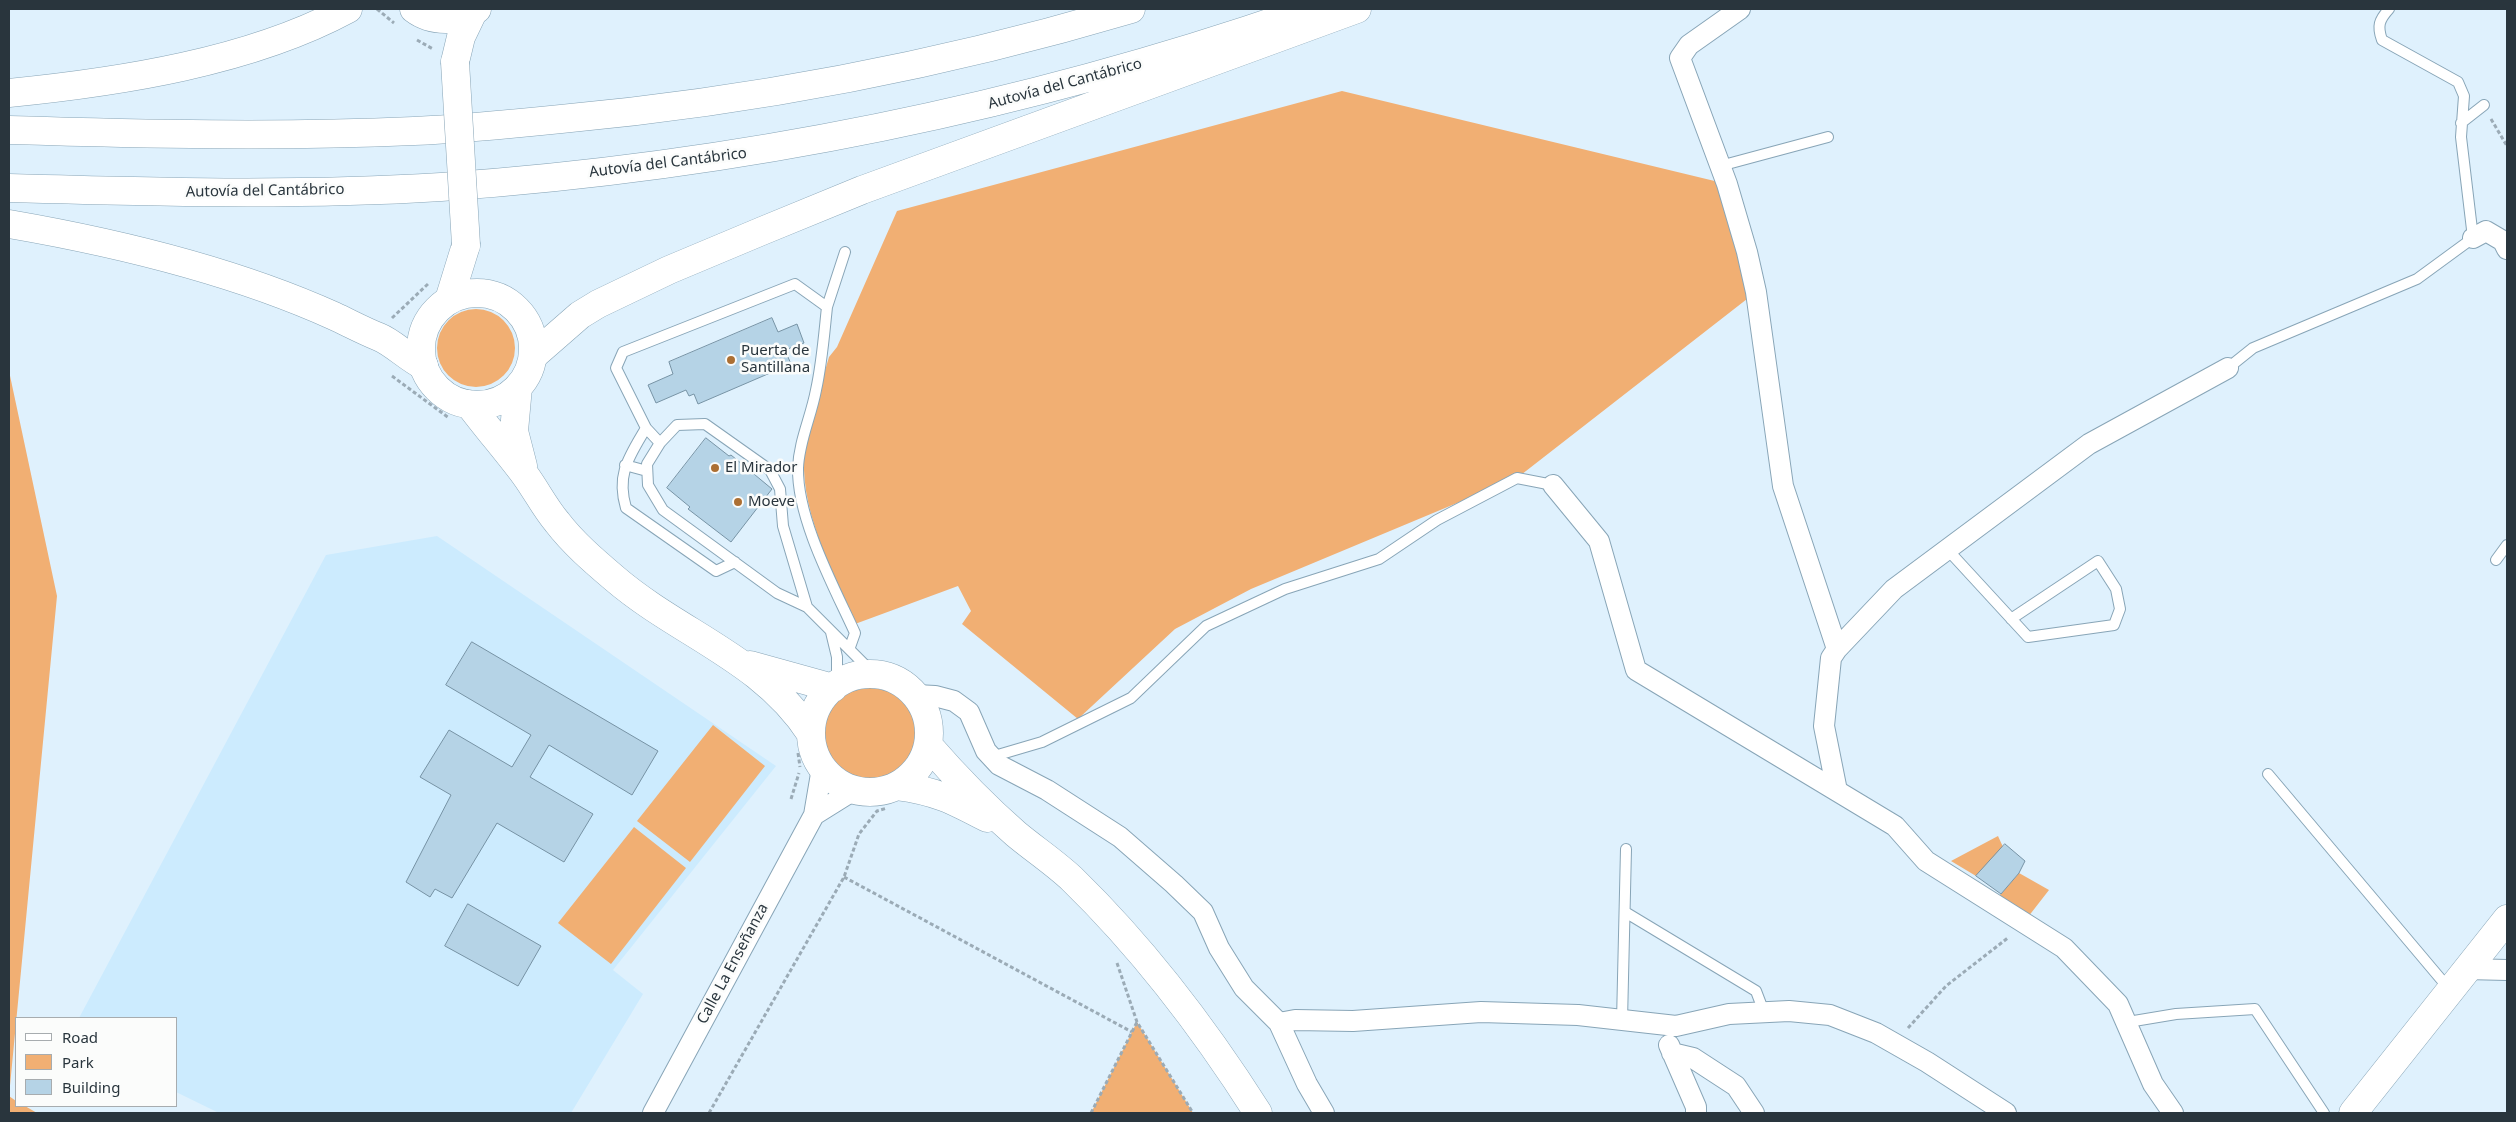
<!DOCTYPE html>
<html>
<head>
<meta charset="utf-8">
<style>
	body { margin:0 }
	#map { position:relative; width:2516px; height:1122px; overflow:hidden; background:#dff1fd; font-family:"Noto Sans",sans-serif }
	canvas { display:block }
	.frame { position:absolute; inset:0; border:10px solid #29353d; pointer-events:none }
	.legend { position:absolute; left:15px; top:1017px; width:162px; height:90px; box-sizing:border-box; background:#fbfcfb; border:1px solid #a7acaf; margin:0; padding:6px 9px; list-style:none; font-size:15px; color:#29353d }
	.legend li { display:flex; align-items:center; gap:10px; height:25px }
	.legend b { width:25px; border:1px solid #a7acaf }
</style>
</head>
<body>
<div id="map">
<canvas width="2516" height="1122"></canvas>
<div class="frame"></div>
<ul class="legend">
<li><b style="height:6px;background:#fff"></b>Road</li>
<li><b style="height:14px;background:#f1af73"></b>Park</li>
<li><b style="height:14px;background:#b5d3e6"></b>Building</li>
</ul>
</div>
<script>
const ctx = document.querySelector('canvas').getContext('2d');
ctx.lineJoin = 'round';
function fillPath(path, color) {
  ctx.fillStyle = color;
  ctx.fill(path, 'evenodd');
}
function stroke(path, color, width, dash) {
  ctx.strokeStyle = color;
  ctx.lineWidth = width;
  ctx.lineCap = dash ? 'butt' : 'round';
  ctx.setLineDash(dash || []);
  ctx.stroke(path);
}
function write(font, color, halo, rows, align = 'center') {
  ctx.font = font + ' "Noto Sans",sans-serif';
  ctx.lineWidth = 5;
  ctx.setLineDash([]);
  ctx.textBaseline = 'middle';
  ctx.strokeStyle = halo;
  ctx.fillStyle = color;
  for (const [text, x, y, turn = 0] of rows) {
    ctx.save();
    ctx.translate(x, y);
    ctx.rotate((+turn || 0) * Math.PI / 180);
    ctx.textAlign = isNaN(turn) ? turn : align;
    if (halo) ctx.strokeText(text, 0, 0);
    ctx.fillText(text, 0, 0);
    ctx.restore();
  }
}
const built = new Path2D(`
	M437,536l339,230 -163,204 30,24 -72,119h-352l-43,-21v-74h-97l247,-463z`);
const green = new Path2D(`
	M1342,91l385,93 29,108 -239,186 -266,111 -76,40 -97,90 -116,-95 9,-13 -13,-25 -103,38c-23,-55 -58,-117 -50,-179 4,-29 16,-60 24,-88l8,-10 60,-136z
	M437 348a39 39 0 1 1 78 0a39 39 0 1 1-78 0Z
	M9,371l48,225 -48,500z
	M824 734a46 46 0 1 1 92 0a46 46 0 1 1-92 0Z
	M713,725l52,41 -75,96 -53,-41z
	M634,827l52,41 -75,96 -53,-41z
	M1998,836l5,11 -27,29 -25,-15z
	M2019,873l30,17 -21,27 -29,-21z
	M1137,1022l56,91h-102z
	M9,1096l7,5v5h9l12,7h-28z`);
const building = new Path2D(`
	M772,318l6,14 19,-8 7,19 -19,7 6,14 -93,40 -4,-10 -5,2 -3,-6 -30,13 -8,-18 25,-11 -4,-12z
	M706,438l23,18 2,-1 41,34 -41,53 -43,-33 2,-2 -23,-19z
	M472,642l186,109 -26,44 -83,-50 -19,32 63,37 -29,48 -67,-39 -45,75 -17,-9 -5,8 -24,-15 45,-87 -31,-18 29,-47 63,37 19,-32 -85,-50z
	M2005,844l20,17 -6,12 -18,21 -25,-18z
	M468,904l73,42 -23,40 -73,-40z`);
const path = new Path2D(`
	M377,9l17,14
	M417,40l16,9
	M2491,119l16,27
	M392,318l37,-35
	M392,376l57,42
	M798,753l2,14
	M791,799l8,-26
	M844,877l288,155
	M1117,963l20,59 56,91
	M1908,1028l38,-42 63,-49
	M709,1113l135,-236 15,-43 18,-23 10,-3
	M1091,1113l46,-91`);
const service = new Path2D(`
	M2461,123l23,-18
	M1720,166l108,-29
	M827,307l18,-55
	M2228,368l25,-20 164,-69 56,-41 -12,-101 3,-41 -6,-14 -76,-42c-5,-14 -3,-20 7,-31
	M646,428c-17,29 -30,46 -20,80l90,63 19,-9
	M660,443l-14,-15 -30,-60 7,-16 172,-68 32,23c-3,28 -5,56 -11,83 -5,27 -17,51 -18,78 -1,51 36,119 57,165l-5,14
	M625,465l22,6
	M1947,549l81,88 86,-12 6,-16 -4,-20 -18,-28 -87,58
	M2496,560l11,-15
	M807,607l-24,-81 -3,-37 -10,-19 -65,-46 -28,1 -17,18 -13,21 1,21 15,25 114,83 30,14 67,67
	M831,632l6,25v27
	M991,757l51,-15 89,-44 75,-72 79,-37 94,-30 58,-39 80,-42 36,7
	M2268,774l182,216
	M1625,912l131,79 8,21
	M1622,1021l4,-172
	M2128,1022l48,-8 79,-5 69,104`);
const minor = new Path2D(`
	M1740,9l-51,36 -9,13 47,126 20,68 9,40 27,194 54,163
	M2473,238l13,-7 17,10 4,8
	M1553,485l46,56 37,129 259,156 31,35 138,87 54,56 35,80 20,29
	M916,695l19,1 19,5 15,11 17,39 13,14 48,25 73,47 54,47 29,28 16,36 25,40 35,35 16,-3 58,1 128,-9 97,3 98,11 53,-12 60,-3 41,4 46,18 51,29 79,51
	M1837,791l-13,-65 7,-68 6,-9 57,-60 195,-145 139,-76
	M814,815l40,-25
	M2466,969l41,1
	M1279,1023l28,61 17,29
	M1669,1045l27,62v6
	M1672,1053l21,5 43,28 18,27
	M653,1113l161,-298 8,-47`);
const primary = new Path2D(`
	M414,9c17,13 46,14 63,0
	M455,62l6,-25 12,-25
	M421 349a56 56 0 1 1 112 0a56 56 0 1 1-112 0Z
	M449,300l17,-55
	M518,387l-4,44 9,35
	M469,404c18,24 38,47 56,71 11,15 20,33 32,47 16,21 37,39 57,56 65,56 149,81 197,156
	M750,665l83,23
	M811 733a59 59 0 1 1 118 0a59 59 0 1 1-118 0Z
	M928,745c27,31 57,62 88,89 18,15 39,29 56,45 72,70 132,149 186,234
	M897,786c39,5 56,14 90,32`);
const trunk = new Path2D(`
	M2353,1113l154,-194`);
const motorway = new Path2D(`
	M9,93c110,-11 241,-31 339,-84
	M9,130c135,4 270,7 405,1 49,-2 98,-7 147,-12 193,-18 385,-55 570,-110
	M9,188c143,4 288,8 432,-1 300,-21 585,-79 869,-178
	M9,224c110,19 223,46 325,92 15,7 30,15 45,21 13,5 29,21 45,29
	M533,356l47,-41 18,-11 71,-34 93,-39 100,-41 495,-181`);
const primaryBridge = new Path2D(`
	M455,62l11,183`);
const markers = [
	[731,360,5,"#ac6f33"],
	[715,468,5,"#ac6f33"],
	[738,502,5,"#ac6f33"]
];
const streetNames = [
	["Autovía del Cantábrico",1065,84,-15],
	["Autovía del Cantábrico",668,163,-7],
	["Autovía del Cantábrico",265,191,-1],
	["Calle La Enseñanza",733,964,-62]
];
const poiNames = [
	["Puerta de",741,351],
	["Santillana",741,368],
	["El Mirador",725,468],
	["Moeve",748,502]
];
fillPath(built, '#ccebfe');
fillPath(green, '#f1af73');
fillPath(building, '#b5d3e6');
stroke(building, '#7793a5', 1);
stroke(service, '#88a5b7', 12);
stroke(minor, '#88a5b7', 22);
stroke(primary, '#88a5b7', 29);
stroke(trunk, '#88a5b7', 29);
stroke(motorway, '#88a5b7', 29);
stroke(path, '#9babb6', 3, [4, 2.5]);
stroke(service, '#fff', 10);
stroke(minor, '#fff', 20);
stroke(primary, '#fff', 28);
stroke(trunk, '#fff', 28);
stroke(motorway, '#fff', 28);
stroke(primaryBridge, '#88a5b7', 29, []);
stroke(primaryBridge, '#fff', 28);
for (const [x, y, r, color] of markers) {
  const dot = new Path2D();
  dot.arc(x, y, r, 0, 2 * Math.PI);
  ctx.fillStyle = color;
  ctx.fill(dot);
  stroke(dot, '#fbfcfb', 2);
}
write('15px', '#29353d', '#fbfcfb', streetNames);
write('15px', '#29353d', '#fbfcfb', poiNames, 'left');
</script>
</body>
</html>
